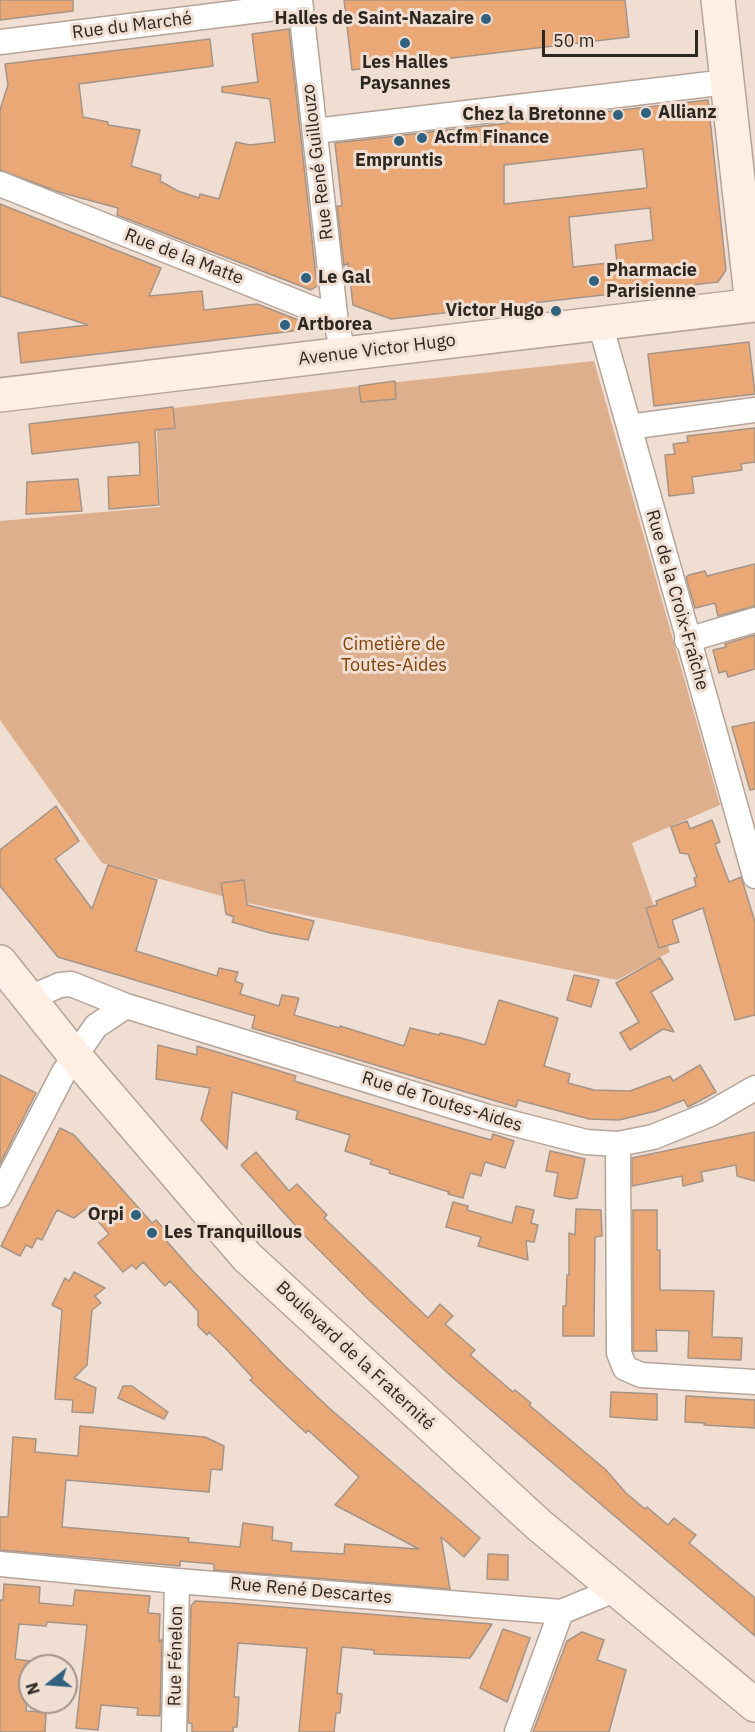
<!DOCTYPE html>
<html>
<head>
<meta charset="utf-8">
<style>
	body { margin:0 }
	#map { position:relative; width:755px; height:1732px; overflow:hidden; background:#efded1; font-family:"IBM Plex Sans",sans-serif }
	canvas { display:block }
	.north { position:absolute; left:18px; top:1654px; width:60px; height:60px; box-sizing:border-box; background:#efded1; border:2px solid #a1958b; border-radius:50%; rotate:253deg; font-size:16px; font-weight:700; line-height:24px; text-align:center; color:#2d2722 }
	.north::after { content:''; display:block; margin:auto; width:21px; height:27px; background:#30627f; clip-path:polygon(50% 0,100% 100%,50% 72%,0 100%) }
	.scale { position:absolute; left:542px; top:30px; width:156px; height:27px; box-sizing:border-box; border:3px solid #2d2722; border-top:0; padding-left:8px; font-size:18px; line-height:21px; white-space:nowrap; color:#2d2722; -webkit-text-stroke:4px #efded1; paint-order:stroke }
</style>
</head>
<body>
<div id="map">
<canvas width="755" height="1732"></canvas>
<div class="north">N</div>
<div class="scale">50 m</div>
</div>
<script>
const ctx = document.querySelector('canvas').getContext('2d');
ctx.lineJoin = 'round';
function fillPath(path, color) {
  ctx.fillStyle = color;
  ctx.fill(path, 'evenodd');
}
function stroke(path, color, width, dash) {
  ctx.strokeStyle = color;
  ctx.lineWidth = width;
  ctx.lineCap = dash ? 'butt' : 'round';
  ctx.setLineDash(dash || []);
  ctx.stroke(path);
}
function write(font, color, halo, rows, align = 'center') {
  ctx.font = font + ' "IBM Plex Sans",sans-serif';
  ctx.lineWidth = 6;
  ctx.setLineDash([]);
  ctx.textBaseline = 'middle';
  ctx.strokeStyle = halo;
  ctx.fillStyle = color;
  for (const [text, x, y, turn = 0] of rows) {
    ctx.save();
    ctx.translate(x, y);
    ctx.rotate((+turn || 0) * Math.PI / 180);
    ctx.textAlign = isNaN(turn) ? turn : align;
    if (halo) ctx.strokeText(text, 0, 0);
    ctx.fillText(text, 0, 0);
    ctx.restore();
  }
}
const green = new Path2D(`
	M594,361l126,444 -88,38 38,109 -53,28 -370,-77 -145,-40 -102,-143v-199l160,-14 -4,-97 195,-23z`);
const building = new Path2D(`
	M0,0h73v11l-73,9z
	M344,0h281l4,37 -277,33z
	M289,29l28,257 -6,4 -194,-75 1,-7 -59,-16 -59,-22v-60l8,-25 -3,-21 205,-25 3,27 -134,18 4,33 25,5v3l32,5 -9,36 30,9 -1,6 18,10 21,7 1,-4 19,5 17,-57 14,3 25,-3 -5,-43 -48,-7v-5l36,-5 -6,-48z
	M708,100l18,170 -8,12 -327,37 -38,-14 -5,-42 -4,3 -7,-60h5l-7,-63zM643,149l4,39 -143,16v-39zM650,208l3,32 -38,5 2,17 -44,5 -4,-50z
	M0,204l161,64 -12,28 53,-5 2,19 53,-6 62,24 -298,35 -3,-30 70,-8 -88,-29z
	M749,342l6,52 -101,12 -6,-52z
	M395,381l1,18 -35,3 -2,-16z
	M173,407l2,21 -20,2 4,75 -50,4 -1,-32 32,-2 -1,-33 -107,12 -3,-30z
	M755,428v34l-14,2 1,6 -50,7 2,16 -25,3 -4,-41 10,-1 -2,-10 15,-2 -1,-6z
	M78,479l4,32 -56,3 1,-32z
	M755,564v42l-37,10 -3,-13 -20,5 -9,-31 3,-2 16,-4 2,5z
	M755,635v34l-27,8 -2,-6 -7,2 -6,-23 13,-3 -1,-3z
	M755,722v67l-5,1 -18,-63z
	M56,806l23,35 -24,18 37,50 16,-44 49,15 -21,71 81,25 2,-8 19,4 -3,9 8,3 -3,10 39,12 3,-11 17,3 -5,17 45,13 1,-2 64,20 6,-18 29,7 1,-2 21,5 24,7 14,-45 59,18 -14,48 26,8 -2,9 26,7 36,1 40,-15 3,5 27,-16 16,27 -28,15 -4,-7 -28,11 -37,9 -30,-1 -71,-19 -2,7 -264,-79 3,-12 -197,-59 -58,-71v-36z
	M712,820l8,22 -5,2 14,38 12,-5 14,45v93l-20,5 -32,-112 -31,12 7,22 -20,6 -13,-40 11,-3 -1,-4 40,-15 -2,-8 3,-1 -9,-23 -8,-1 -9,-26 16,-6 3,8z
	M244,880l3,25 67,16 -6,19 -38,-7 -38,-11 2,-5 -8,-3 -5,-31z
	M660,958l13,21 -22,13 23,40 -11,-3 -33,21 -10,-17 19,-11 -23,-39z
	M574,975l25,5 -8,27 -24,-7z
	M158,1045l39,10v-9l99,30 -2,5 162,49 35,10 2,-6 21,7 -9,27 -20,-6 -4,14 -11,-3 -7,25 -15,-4 1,-2 -60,-19 1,-3 -20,-6 2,-4 -27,-9 5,-16 -54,-16 2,-8 -66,-19 -5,57 -26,-29 9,-32 -54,-9z
	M0,1075l36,18 -36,71z
	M60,1128l14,7 78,88 4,-3 12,13 -5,4 30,34 90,93 46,44 151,130 -16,19 -23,-20 9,52 -236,-19v-6l-34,-3v5l-180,-16v-33h8l5,-80 23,2 -1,13 43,4 2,-30 125,11 19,9 -2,24 -11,-1 -2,23 -143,-12 -4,47 127,11 -1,4 52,5 3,-24 30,4 -1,13 20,3 -1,8 53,3 1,-10 74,5 -84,-44 24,-28 -51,-47 -2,3 -56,-53 3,-2 -24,-26 -20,-20 -2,3 -9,-9v-15l-28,-30 -5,5 -22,-24 -7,7 -4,-4 -9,7 -25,-29 11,-9 -22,-26 -13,10 -17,-8 -15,30 -5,-2 -5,10 -6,-3 -6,11 -19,-10z
	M755,1132v49l-18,-5 -1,-11 -35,7 2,9 -20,5 -1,-10 -50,10v-28z
	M550,1151l35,8 -8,39 -7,1 -16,-3 4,-23 -12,-2z
	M256,1152l33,39 8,-7 30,31 -3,3 104,100 12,-14 13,12 -8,8 30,26 -5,5 43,37 2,-2 16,13 -2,2 77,65 20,23 19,16 2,-2 21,18 6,-7 22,17 -7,8 66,55v38l-304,-260 -82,-76 -64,-64 -64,-71z
	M453,1202l15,4 -1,4 45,13 4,-17 18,4 -3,13 7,2 -4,17 -8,-1 2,19 -50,-14 3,-9 -35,-10z
	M576,1209l25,1 1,26 -7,1 -1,99h-31v-30h3l1,-31h2v-42l6,2z
	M633,1210h24v40h3v40l54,1 -2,46 30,1 -1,22 -53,-2 1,-27 -33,-1 1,21h-24z
	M74,1272l31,16 -10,8 6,7 -9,7 -5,55 -13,13 22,10 -3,25 -21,-1 1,-12 -18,-1 7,-89 -10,-5 13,-27 4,3z
	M123,1386h9l36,26 -4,7 -46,-21z
	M611,1392l46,2v26l-47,-3z
	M686,1396l69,4v28l-51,-3 1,-2 -20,-1z
	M488,1554l20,1v25l-21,-1z
	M4,1584l36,3 -1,16 34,3 2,-16 75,6 -2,17 12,1 -1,28 3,-3 -2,77 -23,-1 1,-7 -37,-3 -3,25 -22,-2 11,-103 -40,-3 -1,4 -27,-2 -4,35 15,2 -4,50 20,1 -1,20h-45v-132h3z
	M195,1601l35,2 262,21 -22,34 -96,-4v-4l-32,-3 -5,46 5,1 -2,19h-4l-2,19h-35l8,-84 -69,-5 -4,54h5l-2,30h-4v5h-41v-9h-4l3,-117z
	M503,1629l27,9 -23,64 -27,-14z
	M582,1632l22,8 -7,20 29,10 -17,62h-76l34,-91z`);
const street = new Path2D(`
	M300,0l36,323
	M0,42l300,-37
	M315,131l412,-49
	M0,184l321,128 15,11 8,31
	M600,323l155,553
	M629,427l126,-17
	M687,640l68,-20
	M29,998l31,-13 11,-1 55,22 362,111 98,25 32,2 35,-7 57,-23 45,-26
	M618,1144l1,209 6,15 16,7 114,7
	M0,1195l64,-123 32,-46 30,-20
	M0,1564l177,17 384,31 56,-23
	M174,1732l3,-151
	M517,1732l44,-120`);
const secondary = new Path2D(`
	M718,0l34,305
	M0,395l755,-90
	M0,962l75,94 172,201 292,268 216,180`);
const markers = [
	[486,19,6,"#30627f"],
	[405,43,6,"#30627f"],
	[646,113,6,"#30627f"],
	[618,115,6,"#30627f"],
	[422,138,6,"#30627f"],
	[399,141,6,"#30627f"],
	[306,278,6,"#30627f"],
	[594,281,6,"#30627f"],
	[556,311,6,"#30627f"],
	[285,325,6,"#30627f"],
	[136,1215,6,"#30627f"],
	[152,1233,6,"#30627f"]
];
const poiNames = [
	["Halles de Saint-Nazaire",474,19,"right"],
	["Les Halles",405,63,"center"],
	["Paysannes",405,84,"center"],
	["Allianz",658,113],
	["Chez la Bretonne",606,115,"right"],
	["Acfm Finance",434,138],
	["Empruntis",399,161,"center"],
	["Pharmacie",606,271],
	["Parisienne",606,292],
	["Le Gal",318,278],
	["Victor Hugo",544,311,"right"],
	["Artborea",297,325],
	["Orpi",124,1215,"right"],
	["Les Tranquillous",164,1233]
];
const streetNames = [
	["Rue du Marché",132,26,-7],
	["Rue René Guillouzo",318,162,-97],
	["Rue de la Matte",184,257,21],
	["Avenue Victor Hugo",377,350,-7],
	["Rue de la Croix-Fraîche",677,600,74],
	["Rue de Toutes-Aides",442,1102,17],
	["Boulevard de la Fraternité",355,1356,43],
	["Rue René Descartes",311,1591,5],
	["Rue Fénelon",176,1656,-89]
];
const parkNames = [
	["Cimetière de",394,645],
	["Toutes-Aides",394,666]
];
fillPath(green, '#deaf8c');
fillPath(building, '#eaa877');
stroke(building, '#a49488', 1.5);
stroke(street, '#b5a498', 27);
stroke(secondary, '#b5a498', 36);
stroke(street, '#fff', 24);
stroke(secondary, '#ffefe4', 33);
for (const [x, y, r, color] of markers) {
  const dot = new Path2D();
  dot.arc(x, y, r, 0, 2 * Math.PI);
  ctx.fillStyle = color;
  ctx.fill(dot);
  stroke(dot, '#efded1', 2);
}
write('bold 18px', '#2d2722', '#efded1', poiNames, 'left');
write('18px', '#2d2722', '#efded1', streetNames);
write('18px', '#804408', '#efded1', parkNames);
</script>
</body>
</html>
